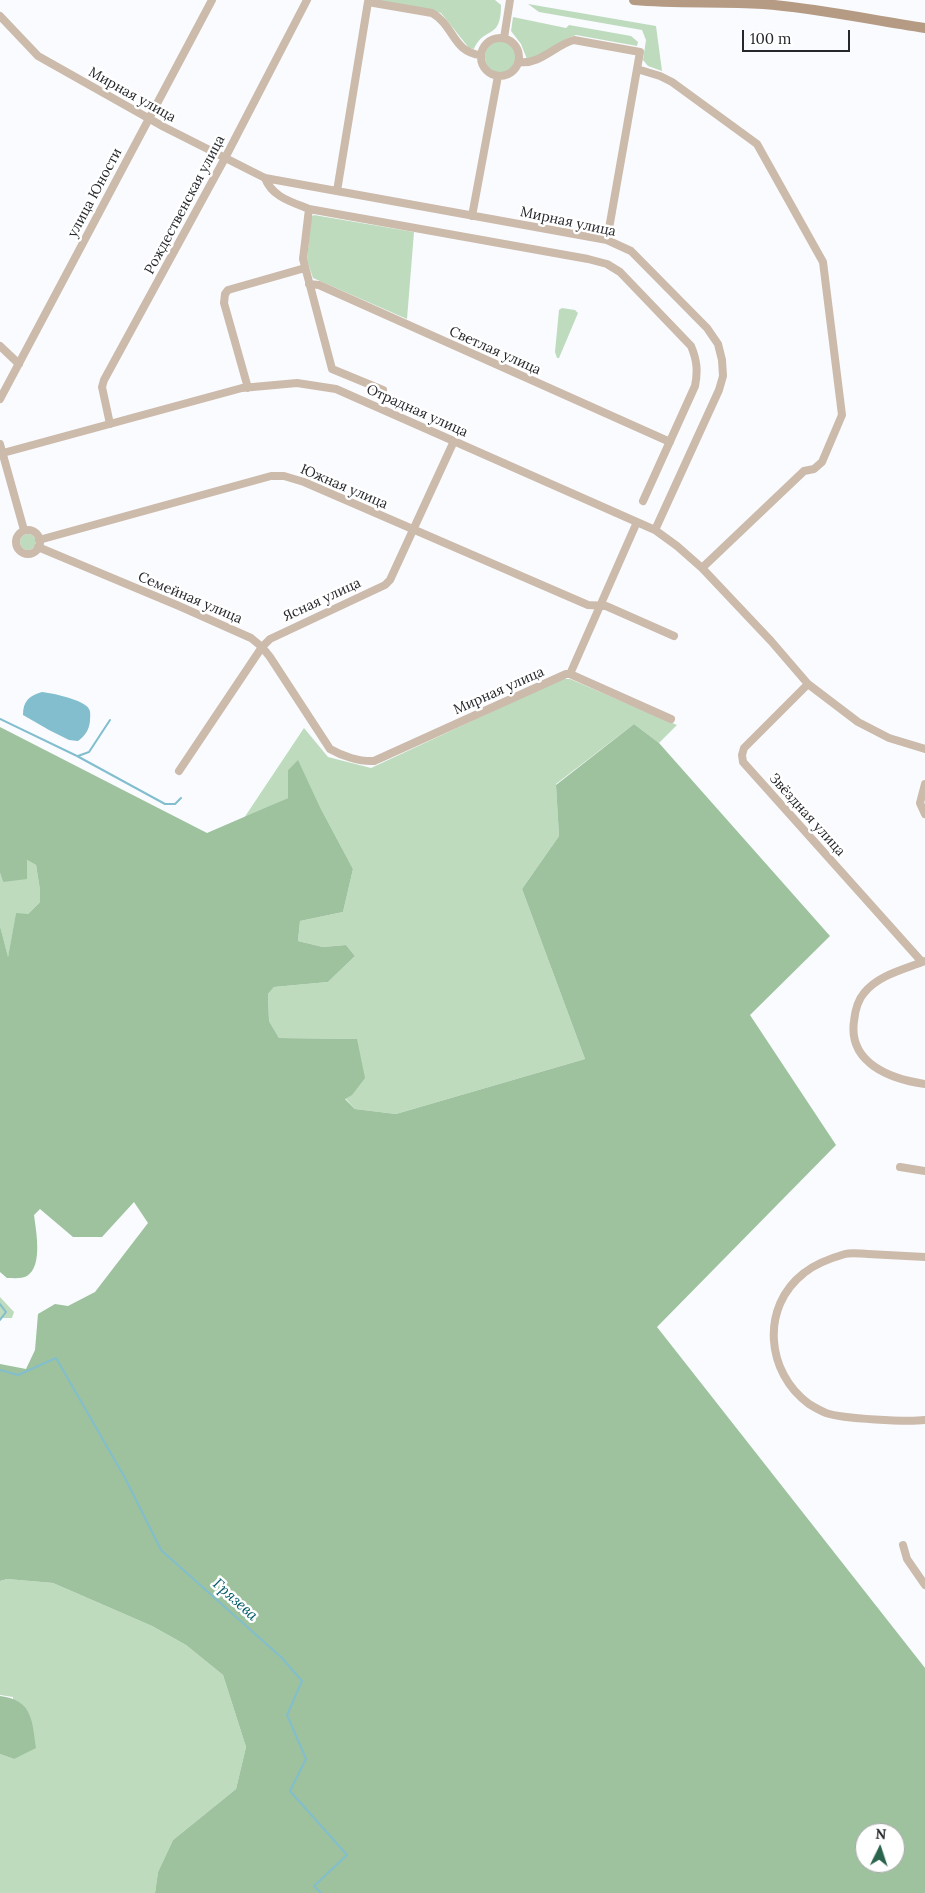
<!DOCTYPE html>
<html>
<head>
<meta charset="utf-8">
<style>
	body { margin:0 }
	#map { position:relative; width:925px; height:1893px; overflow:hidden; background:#f9fbff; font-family:Lora,serif }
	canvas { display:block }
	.north { position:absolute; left:855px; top:1823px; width:50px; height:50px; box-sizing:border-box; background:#fff; border:1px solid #a8a9aa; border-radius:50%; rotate:4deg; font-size:14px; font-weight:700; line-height:20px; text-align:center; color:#25272b }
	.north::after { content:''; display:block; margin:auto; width:18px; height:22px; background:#2b644c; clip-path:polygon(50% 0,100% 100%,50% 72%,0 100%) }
	.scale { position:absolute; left:742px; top:30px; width:108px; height:22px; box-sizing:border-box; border:2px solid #25272b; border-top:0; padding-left:6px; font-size:15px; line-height:18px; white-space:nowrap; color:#25272b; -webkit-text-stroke:4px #fff; paint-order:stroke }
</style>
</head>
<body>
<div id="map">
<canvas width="925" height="1893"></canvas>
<div class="north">N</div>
<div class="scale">100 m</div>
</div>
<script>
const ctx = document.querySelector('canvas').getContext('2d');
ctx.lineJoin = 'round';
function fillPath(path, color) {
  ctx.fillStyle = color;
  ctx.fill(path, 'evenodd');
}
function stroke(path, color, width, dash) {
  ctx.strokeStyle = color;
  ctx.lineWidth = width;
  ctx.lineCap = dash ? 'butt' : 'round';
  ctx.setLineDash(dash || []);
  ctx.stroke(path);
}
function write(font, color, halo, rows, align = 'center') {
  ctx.font = font + ' Lora,serif';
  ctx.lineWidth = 5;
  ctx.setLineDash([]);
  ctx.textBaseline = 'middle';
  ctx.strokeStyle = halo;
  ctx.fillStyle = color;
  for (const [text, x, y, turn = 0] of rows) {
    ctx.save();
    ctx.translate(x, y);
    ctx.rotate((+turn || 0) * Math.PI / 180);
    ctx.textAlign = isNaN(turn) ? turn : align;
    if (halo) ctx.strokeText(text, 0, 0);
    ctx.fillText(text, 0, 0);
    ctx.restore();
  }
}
const green = new Path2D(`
	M375,0h120l6,5c0,36 -16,20 -27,44l-5,-1 -28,-35z
	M528,4l128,22 6,45 -14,-5 -5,-6 3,-20 -4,-10 -103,-18z
	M513,17l53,11 3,-3 62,11 7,6 -1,4 -61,-11 -8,3 -35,21h-6l-6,-15 -10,-13z
	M485 57a16 16 0 1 1 32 0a16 16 0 1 1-32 0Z
	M314,215l100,17 -7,87 -94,-41 -6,-18 4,-43z
	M562,308l13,2 3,3 -19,45h-2l-2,-6 4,-42z
	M20 542a8 8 0 1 1 16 0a8 8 0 1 1-16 0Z
	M562,679h8l107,46 -18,18 -25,-19 -78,60 3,52 -37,53 63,170 -189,55 -41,-5 -10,-11 12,-59 -78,-1 -10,-17 -1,-27 6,-7 54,-5 27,-26 -9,-11 -23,2 -25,-6 2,-20 43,-9 10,-43 -32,-60 -23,-48 -10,9v28l-44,20 60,-90 24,29 43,11z
	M27,860l9,5 4,25v12l-12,12h-12l-8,44 -8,-32v-53l3,9z
	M0,1297l14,15 -2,6h-12z
	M7,1579l46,4 99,43 34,19 37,30 23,72 -10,42 -63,51 -15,32 -3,21h-155v-139l14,5 -1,-62 -13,-2v-114z`);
const forest = new Path2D(`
	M634,724l25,19 171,193 -80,79 86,130 -179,182 268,341v225h-770l3,-21 15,-32 63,-51 10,-42 -23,-72 -37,-30 -34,-19 -99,-43 -46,-4 -7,2v-217l26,5 9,-19 3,-36 17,-10 13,2 27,-14 53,-69 -14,-21 -32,35h-29l-33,-28 -6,6c2,16 9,51 -7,61 -5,3 -14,2 -20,2l-7,-6v-346l8,31 8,-44 12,1 12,-12v-12l-4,-25 -9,-5v19l-24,3 -3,-9v-146l207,106 81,-35v-28l10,-10 23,49 32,60 -10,43 -43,9 -2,20 25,6 23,-2 9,11 -27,26 -54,5 -6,7 1,27 10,17 78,1 8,39 -13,17 -7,4 10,10 41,5 189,-55 -63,-170 37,-53 -3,-51zM865,1833h30v30h-30z
	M0,1696c33,4 32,25 36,52l-22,11 -14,-5z`);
const water = new Path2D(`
	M42,692c10,1 43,8 47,17 2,3 1,9 1,12 -1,9 -5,15 -12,20l-9,-1 -20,-10 -26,-15c0,-14 6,-19 19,-23z`);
const stream = new Path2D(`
	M0,719l77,37 88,48h10l6,-6
	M78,756l11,-4 21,-32
	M0,1304l6,8 -6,8
	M0,1370l18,5 38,-17 69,120 36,72 121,108 20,23 -15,34 19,44 -16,32 57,64 -33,31 7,7`);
const street = new Path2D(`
	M0,16l38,40 126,71 101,51 342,62 24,11 76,77 11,16 4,16 1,16 -4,14 -64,140
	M481 57a19 19 0 1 1 38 0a19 19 0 1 1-38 0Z
	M504,38l6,-38
	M519,62c21,3 36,-17 55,-22l66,12 -33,188
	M637,69l23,7 12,6 85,62 66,118 19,153 -20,47 -8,7 -10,2 -102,97
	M265,178c7,19 27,24 44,31l279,50 19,5 13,8 71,74c6,14 7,25 4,40l-52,115
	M337,191l31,-189 64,11c22,12 21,40 49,42
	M309,209l-6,50 29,110 51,21
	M472,216l26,-140
	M309,284l10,1 351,157
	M0,346l19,18
	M248,388l-24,-85 1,-9 3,-4 77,-22
	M0,399l212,-399
	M110,424l-8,-37 2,-7 121,-222 82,-158
	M0,444l24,86
	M3,453l239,-65 55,-5 39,6 319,141 22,16 25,22 69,73 37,43 50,38 31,16 36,11
	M16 542a12 12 0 1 1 24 0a12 12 0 1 1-24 0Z
	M39,540l232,-64h13l20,6 284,123 18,1 68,30
	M38,547l141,59 72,32 11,9 8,10 60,92c12,7 30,13 44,12l192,-87h4l67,-152
	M570,674l101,45
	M808,684l-64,64 -2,7 1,7 179,200
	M179,771l83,-124 8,-8 115,-54 5,-5 64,-139
	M925,784l-5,19 5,11
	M925,961c-20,8 -47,14 -61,32 -6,7 -9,18 -10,28 -6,42 36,58 71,63
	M900,1167l25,4
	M925,1257c-19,-1 -38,-2 -57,-3 -7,0 -16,-2 -23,0 -14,4 -30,10 -41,19 -44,34 -38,100 5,131 5,3 12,7 17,9 17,6 81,9 99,7
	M903,1545l4,14 18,26`);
const secondary = new Path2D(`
	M634,0c43,4 86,1 129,4 54,4 108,16 162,24`);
const streetNames = [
	["Мирная улица",132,95,29],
	["улица Юности",95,193,-62],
	["Рождественская улица",185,205,-62],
	["Мирная улица",568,222,12],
	["Светлая улица",495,351,24],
	["Отрадная улица",417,411,24],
	["Южная улица",344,487,23],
	["Семейная улица",190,598,23],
	["Ясная улица",322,600,-25],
	["Мирная улица",499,691,-24],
	["Звёздная улица",807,815,48]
];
const waterNames = [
	["Грязева",235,1600,42]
];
fillPath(green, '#bedbbe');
fillPath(forest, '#9dc29d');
fillPath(water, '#82becd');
stroke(stream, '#82becd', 2);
stroke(street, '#ccbaab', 8);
stroke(secondary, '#b59b84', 10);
write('14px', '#25272b', '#fff', streetNames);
write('italic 15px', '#005969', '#fff', waterNames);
</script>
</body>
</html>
